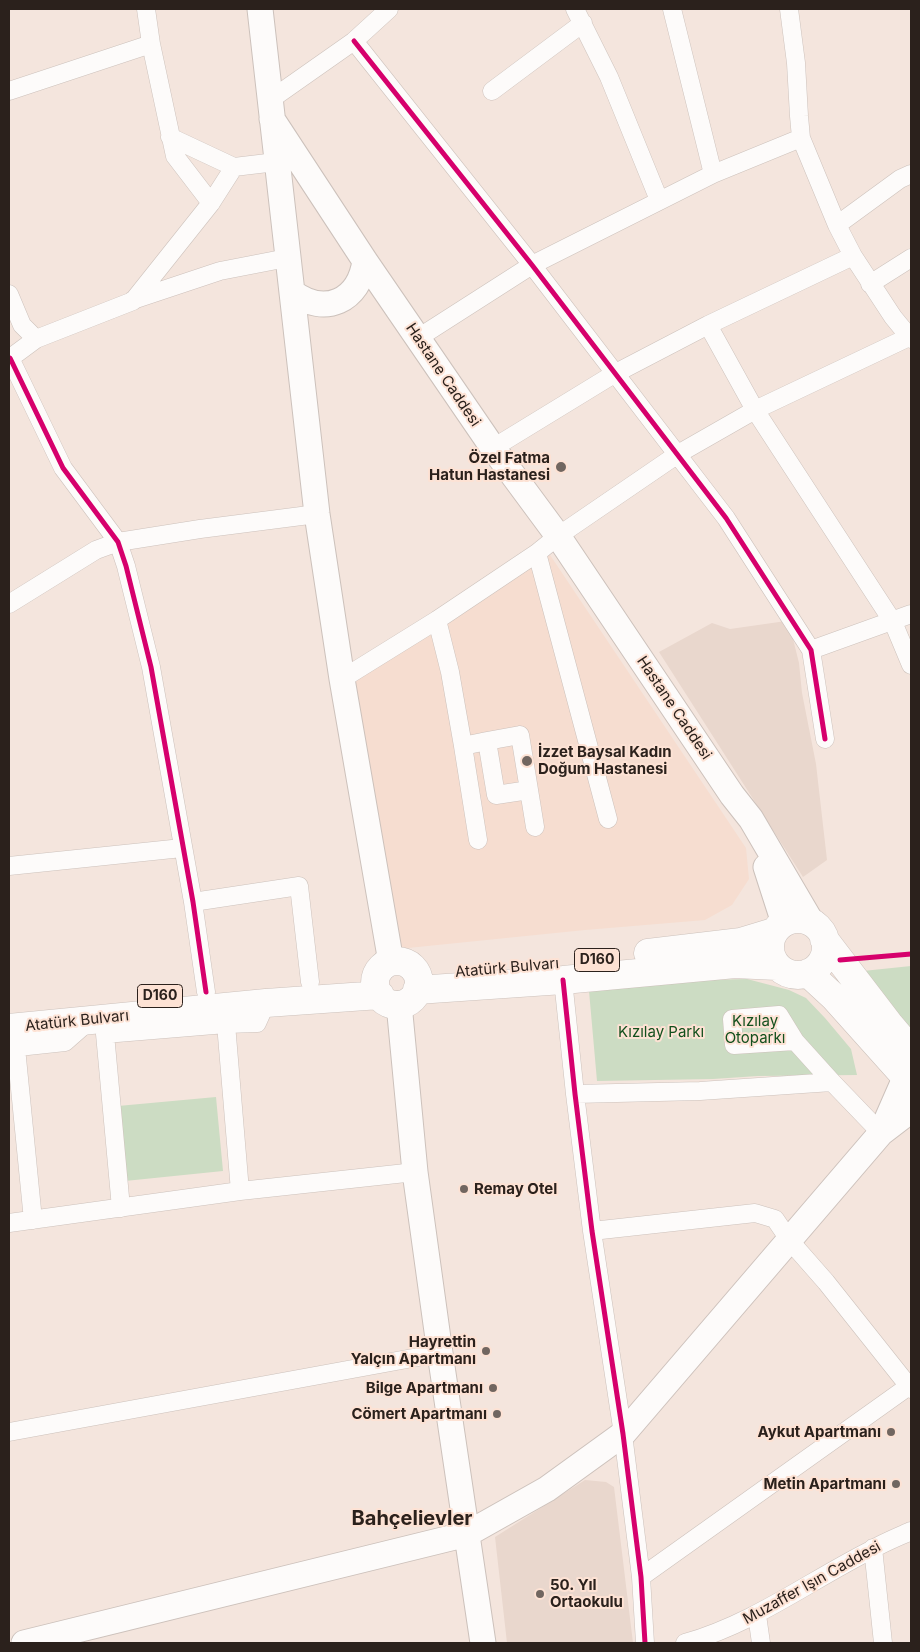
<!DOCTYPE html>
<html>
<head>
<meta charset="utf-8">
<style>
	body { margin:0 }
	#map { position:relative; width:920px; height:1652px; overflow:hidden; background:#f4e5dd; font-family:Inter,sans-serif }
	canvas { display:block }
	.frame { position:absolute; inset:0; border:10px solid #2b211c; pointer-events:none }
</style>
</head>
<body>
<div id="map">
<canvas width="920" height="1652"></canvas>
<div class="frame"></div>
</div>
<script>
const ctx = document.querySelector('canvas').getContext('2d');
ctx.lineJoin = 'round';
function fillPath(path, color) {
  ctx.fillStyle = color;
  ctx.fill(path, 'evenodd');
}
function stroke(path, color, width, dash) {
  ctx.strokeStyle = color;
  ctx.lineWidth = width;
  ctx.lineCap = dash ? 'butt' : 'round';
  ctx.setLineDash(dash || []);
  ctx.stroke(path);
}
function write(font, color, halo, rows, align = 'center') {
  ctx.font = font + ' Inter,sans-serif';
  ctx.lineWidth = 4;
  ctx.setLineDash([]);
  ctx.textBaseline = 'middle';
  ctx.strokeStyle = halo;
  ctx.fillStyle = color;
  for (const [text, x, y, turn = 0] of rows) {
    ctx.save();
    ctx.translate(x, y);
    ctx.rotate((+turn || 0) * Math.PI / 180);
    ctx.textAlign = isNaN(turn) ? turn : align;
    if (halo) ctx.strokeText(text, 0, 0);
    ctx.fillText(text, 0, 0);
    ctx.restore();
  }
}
const built = new Path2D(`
	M550,555l196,293 3,31 -17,26 -27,15 -120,10 -187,19 -45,-274z`);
const education = new Path2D(`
	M786,621l7,18 6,24 3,30 14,71 11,96 -24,17 -144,-225 53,-29 18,6z
	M585,1480l21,2 8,5 19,156h-126l-12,-106z`);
const green = new Path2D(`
	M911,966v64l-48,-59z
	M747,979l42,11 17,8 19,20 26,31 6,26 -99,1 -45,3 -116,2 -8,-90 116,-11z
	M216,1097l7,74 -98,10 -7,-75z`);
const street = new Path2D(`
	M146,9l5,35 24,112 36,47
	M575,9l34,68 50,123
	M672,9l41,165
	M789,9l7,54 3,53 2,22 36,87 16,31 40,61 18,22
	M354,41l178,224 194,253 85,132 14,89
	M9,91l142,-47
	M492,91l91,-68
	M270,100l84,-59 35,-32
	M170,137l64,30
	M837,225l63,-46 11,-5
	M870,284l41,-26
	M9,294l13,31 14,14
	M133,300l87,-29 67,-13
	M708,325l47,85 138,212 18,43
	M418,338l114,-73 181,-91 88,-36
	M10,358l53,110 55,74 8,24 25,101 42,235 13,90
	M9,359l27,-20 97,-38 78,-98 23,-36 42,-5
	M493,448l121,-74 94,-49 145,-69
	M537,553l71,266
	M9,604l87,-54 22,-8 82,-13 117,-15
	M437,620l13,52 13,74 24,-5 9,54 33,-5 -9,-55 -33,6
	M811,650l100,-36
	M342,679l95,-59 100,-67 21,-17 120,-82 77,-44 154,-73
	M463,746l15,94
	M529,790l6,37
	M9,866l173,-18
	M193,902l106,-16 11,96
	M563,980l12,114 17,137 31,203 18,143 4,66
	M226,1024l14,167
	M795,1041l-61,4 -2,-26 47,-4 16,26 37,41
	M9,1048l56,-6 25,-22
	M16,1048l17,172
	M575,1094l125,-3 132,-9 49,51
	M121,1208l-16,-174 121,-10 31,-1 9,-20
	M9,1223l231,-32 175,-19
	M592,1231l163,-18 20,6 15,22 36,41 85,107
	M9,1432l431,-79
	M873,1548l10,95
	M641,1577l268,-191
	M757,1615l4,28
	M685,1643c70,-20 124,-62 188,-94 12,-7 25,-12 38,-18`);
const secondary = new Path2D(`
	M260,9l57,505 25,165 49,283
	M272,119l93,142 128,187 65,88 174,259 19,24 61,104
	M292,292c33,25 67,9 73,-31
	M766,867l18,56
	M399,1004l16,168 25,181 43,290
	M881,1133l25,-57
	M24,1643l443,-109 80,-45 76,-55 258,-301 30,-23`);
const primary = new Path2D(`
	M770 947a28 28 0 1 1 56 0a28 28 0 1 1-56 0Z
	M824,939l65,85 22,26
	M648,953l93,-11 33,-10
	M375 983a22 22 0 1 1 44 0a22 22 0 1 1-44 0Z
	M808,973l26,24 77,86
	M417,990l146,-10 172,-16 42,2
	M9,1028l257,-25 114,-8`);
const cycleway = new Path2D(`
	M354,41l178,224 194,253 85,132 14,89
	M10,358l53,110 55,74 8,24 25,101 42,235 13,90
	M840,960l71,-6
	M563,980l12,114 17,137 31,203 18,143 4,66`);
const markers = [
	[561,467,6,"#716660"],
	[527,761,6,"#716660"],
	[464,1189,5,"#716660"],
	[486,1351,5,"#716660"],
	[493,1388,5,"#716660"],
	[497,1414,5,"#716660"],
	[891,1432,5,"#716660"],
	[896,1484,5,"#716660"],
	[540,1594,5,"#716660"]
];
const shields = [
	[597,960,45],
	[160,996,45]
];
const shieldNames = [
	["D160",597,960],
	["D160",160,996]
];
const streetNames = [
	["Hastane Caddesi",443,375,56],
	["Hastane Caddesi",674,708,56],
	["Atatürk Bulvarı",507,968,-5],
	["Atatürk Bulvarı",77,1021,-6],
	["Muzaffer Işın Caddesi",812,1583,-29]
];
const poiNames = [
	["Özel Fatma",550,458],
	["Hatun Hastanesi",550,475],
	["İzzet Baysal Kadın",538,752,"left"],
	["Doğum Hastanesi",538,769,"left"],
	["Remay Otel",474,1189,"left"],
	["Hayrettin",476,1342],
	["Yalçın Apartmanı",476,1359],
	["Bilge Apartmanı",483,1388],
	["Cömert Apartmanı",487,1414],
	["Aykut Apartmanı",881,1432],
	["Metin Apartmanı",886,1484],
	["50. Yıl",550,1585,"left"],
	["Ortaokulu",550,1602,"left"]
];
const parkNames = [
	["Kızılay",755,1021],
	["Otoparkı",755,1038],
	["Kızılay Parkı",661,1032]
];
const districtNames = [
	["Bahçelievler",412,1519]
];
fillPath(built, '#f6ddd0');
fillPath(education, '#e9d7cd');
fillPath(green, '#ccdcc3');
stroke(street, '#ccc1bb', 19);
stroke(secondary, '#ccc1bb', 27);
stroke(primary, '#ccc1bb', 29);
stroke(street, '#fdfbfa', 18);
stroke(secondary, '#fdfbfa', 25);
stroke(primary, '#fdfbfa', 28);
stroke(cycleway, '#d6006c', 5);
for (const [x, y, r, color] of markers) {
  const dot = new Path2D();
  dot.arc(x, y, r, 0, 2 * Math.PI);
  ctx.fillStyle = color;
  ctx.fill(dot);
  stroke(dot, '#fde2d4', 2);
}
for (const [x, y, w] of shields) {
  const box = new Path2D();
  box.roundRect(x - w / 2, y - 11.5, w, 23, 4);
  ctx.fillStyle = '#fde2d4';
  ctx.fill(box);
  stroke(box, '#2b211c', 1);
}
write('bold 14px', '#2b211c', null, shieldNames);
write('15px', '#2b211c', '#fde2d4', streetNames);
write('bold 15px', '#2b211c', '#fde2d4', poiNames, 'right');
write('15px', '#13501d', '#fde2d4', parkNames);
write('bold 20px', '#2b211c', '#fde2d4', districtNames);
</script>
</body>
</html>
